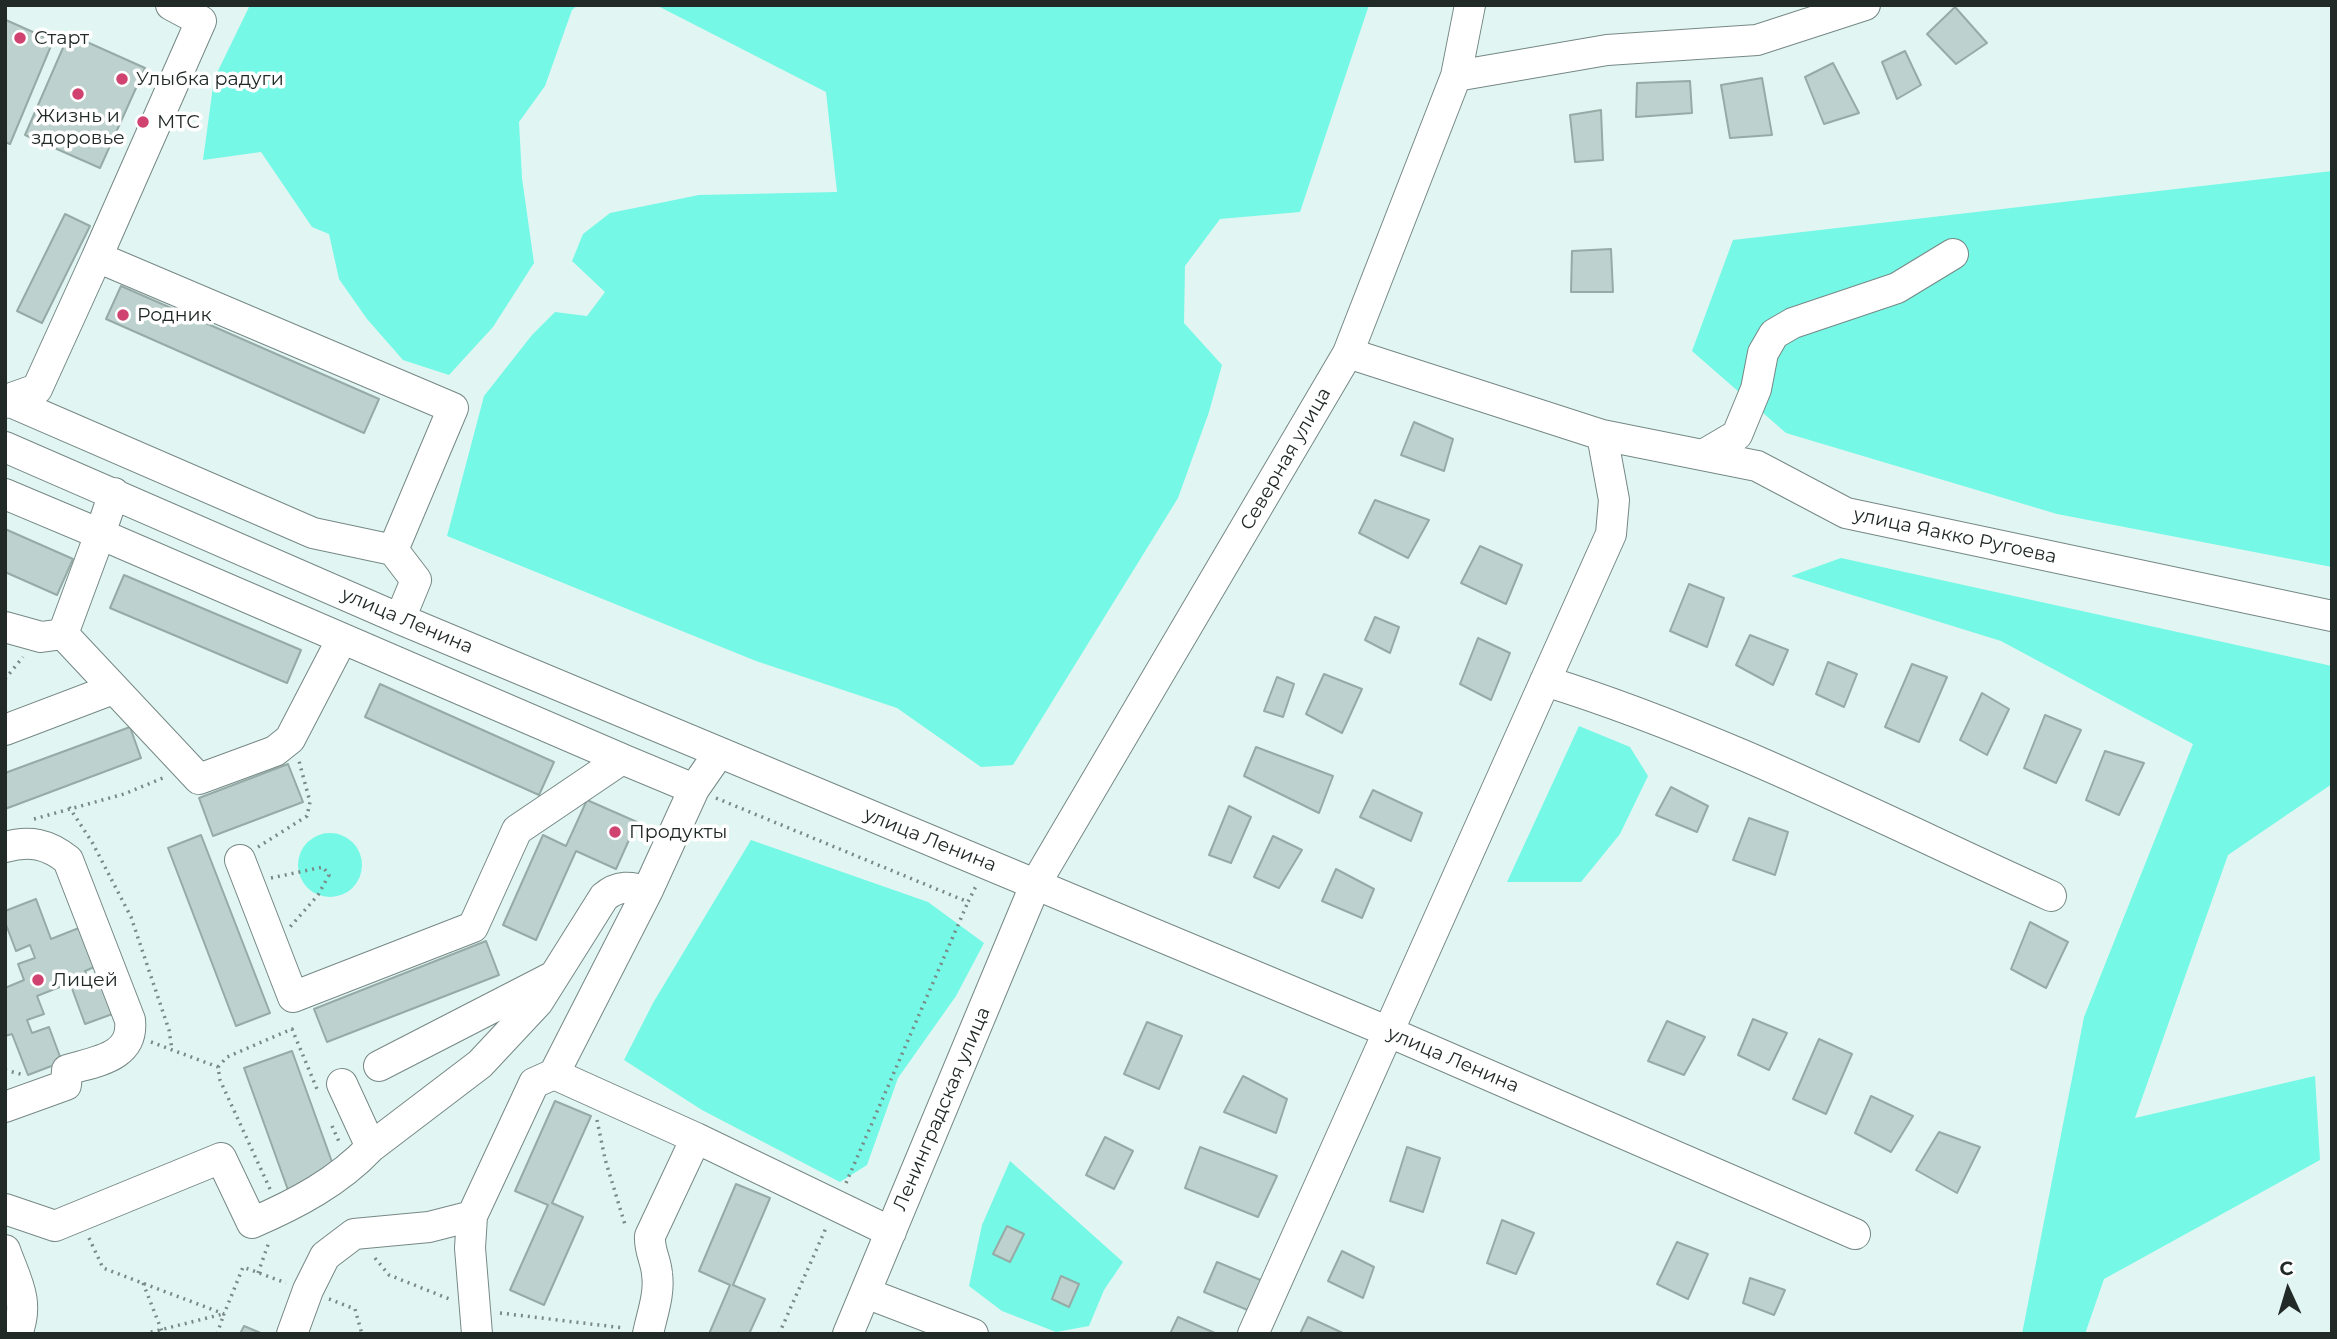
<!DOCTYPE html>
<html>
<head>
<meta charset="utf-8">
<style>
	body { margin:0 }
	#map { position:relative; width:2337px; height:1339px; overflow:hidden; background:#e1f6f2; font-family:Montserrat,sans-serif }
	canvas { display:block }
	.frame { position:absolute; inset:0; border:7px solid #222a28; pointer-events:none }
	.north { position:absolute; left:2253px; top:1255px; width:70px; height:70px; -webkit-text-stroke:5px #fff; paint-order:stroke; rotate:356deg; font-size:19px; font-weight:700; line-height:28px; text-align:center; color:#222a28 }
	.north::after { content:''; display:block; margin:auto; width:24px; height:32px; background:#222a28; clip-path:polygon(50% 0,100% 100%,50% 72%,0 100%) }
</style>
</head>
<body>
<div id="map">
<canvas width="2337" height="1339"></canvas>
<div class="frame"></div>
<div class="north">С</div>
</div>
<script>
const ctx = document.querySelector('canvas').getContext('2d');
ctx.lineJoin = 'round';
function fillPath(path, color) {
  ctx.fillStyle = color;
  ctx.fill(path, 'evenodd');
}
function stroke(path, color, width, dash) {
  ctx.strokeStyle = color;
  ctx.lineWidth = width;
  ctx.lineCap = dash ? 'butt' : 'round';
  ctx.setLineDash(dash || []);
  ctx.stroke(path);
}
function write(font, color, halo, rows, align = 'center') {
  ctx.font = font + ' Montserrat,sans-serif';
  ctx.lineWidth = 7;
  ctx.setLineDash([]);
  ctx.textBaseline = 'middle';
  ctx.strokeStyle = halo;
  ctx.fillStyle = color;
  for (const [text, x, y, turn = 0] of rows) {
    ctx.save();
    ctx.translate(x, y);
    ctx.rotate((+turn || 0) * Math.PI / 180);
    ctx.textAlign = isNaN(turn) ? turn : align;
    if (halo) ctx.strokeText(text, 0, 0);
    ctx.fillText(text, 0, 0);
    ctx.restore();
  }
}
const green = new Path2D(`
	M250,5h328l-6,5 -27,76 -26,36 3,56 12,85 -41,64 -44,48 -46,-15 -36,-41 -28,-40 -10,-45 -17,-7 -51,-75 -58,8 11,-81z
	M656,5h713l-69,207 -80,7 -35,47 -1,57 38,42 -13,47 -31,86 -165,267 -32,2 -84,-59 -141,-47 -309,-125 37,-140 48,-61 23,-23 32,4 18,-24 -33,-31 11,-27 27,-21 89,-18 138,-3 -11,-100z
	M2332,171v396l-275,-53 -271,-81 -94,-82 41,-111z
	M1841,558l491,108v118l-104,71 -93,263 180,-42 5,84 -216,119 -19,55h-63l62,-317 109,-273 -192,-103 -210,-65z
	M1579,726l51,21 18,29 -28,58 -39,48h-74z
	M298 865a32 32 0 1 1 64 0a32 32 0 1 1-64 0Z
	M751,840l177,62 56,41 -28,53 -58,82 -31,87 -27,17 -138,-72 -78,-50 29,-57z
	M1010,1161l113,101 -19,28 -15,36 -33,6 -54,-21 -33,-25 13,-61z`);
const building = new Path2D(`
	M1955,7l32,36 -31,21 -29,-30z
	M6,20l47,21 -43,103 -5,-2z
	M69,34l76,34 -45,100 -75,-33z
	M1905,51l16,34 -24,14 -15,-37z
	M1833,63l26,50 -35,11 -19,-47z
	M1762,78l10,57 -42,3 -9,-53z
	M1690,81l2,32 -56,4 1,-34z
	M1601,110l2,50 -28,2 -5,-47z
	M65,214l25,12 -48,97 -25,-12z
	M1611,249l2,43h-42l1,-41z
	M121,286l258,113 -15,34 -258,-114z
	M1414,422l39,17 -9,32 -43,-16z
	M1375,500l54,20 -21,38 -49,-25z
	M5,529l68,30 -16,36 -52,-23z
	M1480,546l42,19 -16,39 -45,-21z
	M124,575l177,75 -14,33 -177,-75z
	M1689,584l35,14 -17,49 -37,-16z
	M1375,617l24,10 -9,26 -25,-13z
	M1750,635l38,15 -15,35 -37,-20z
	M1478,638l32,15 -19,47 -31,-16z
	M1828,662l29,12 -13,33 -28,-13z
	M1912,664l35,13 -28,65 -34,-15z
	M1324,674l38,15 -20,44 -36,-19z
	M1277,677l17,7 -11,33 -19,-6z
	M380,684l174,78 -15,33 -174,-78z
	M1982,693l27,16 -22,46 -27,-15z
	M2045,715l36,15 -25,53 -32,-15z
	M130,727l11,31 -136,51v-36z
	M1256,747l77,29 -14,37 -75,-37z
	M2105,751l39,12 -25,52 -33,-15z
	M288,764l15,38 -90,34 -14,-38z
	M1671,787l37,19 -11,26 -41,-17z
	M1373,790l49,23 -11,28 -51,-24z
	M587,800l50,22 -21,47 -40,-18 -40,89 -33,-15 40,-90 23,11z
	M1229,806l22,11 -20,46 -22,-8z
	M1749,818l39,14 -13,43 -42,-15z
	M201,835l69,178 -34,13 -68,-178z
	M1273,836l29,14 -23,38 -25,-11z
	M1336,869l38,20 -12,29 -40,-17z
	M36,899l15,40 33,-13 15,39 -14,6 5,11 15,-5 13,35 -33,12 -15,-41 -33,13 7,18 -17,6 5,13 17,-6 13,35 -34,13 -16,-41 -7,2v-48l19,-8 -6,-16 17,-6 -5,-13 -14,6 -11,-29v-11z
	M2030,922l38,20 -22,46 -35,-19z
	M486,941l13,34 -172,67 -13,-33z
	M1753,1019l34,14 -18,37 -31,-15z
	M1667,1021l38,16 -21,38 -36,-14z
	M1147,1022l35,14 -23,53 -35,-15z
	M1819,1039l33,15 -26,60 -33,-15z
	M292,1051l44,122 -48,17 -44,-122z
	M1243,1076l44,23 -11,34 -52,-21z
	M1871,1096l42,20 -22,36 -36,-19z
	M555,1101l36,15 -39,87 31,14 -39,88 -34,-15 38,-85 -33,-14z
	M1939,1132l41,15 -23,46 -41,-23z
	M1105,1137l28,14 -19,38 -28,-14z
	M1200,1147l77,29 -19,41 -73,-29z
	M1407,1147l33,11 -17,54 -33,-11z
	M736,1184l34,14 -37,87 32,14 -16,35h-40l21,-49 -31,-14z
	M1502,1220l32,13 -18,41 -29,-11z
	M1007,1226l17,8 -14,28 -17,-8z
	M1677,1242l31,12 -20,45 -31,-15z
	M1342,1251l32,16 -11,31 -35,-17z
	M1217,1262l46,19 -13,30 -46,-19z
	M1061,1276l18,8 -10,23 -17,-8z
	M1750,1278l35,12 -11,25 -31,-12z
	M1178,1317l37,16v1h-45z
	M1308,1317l37,17h-45z
	M244,1326l19,8h-23z`);
const path = new Path2D(`
	M5,679l18,-22
	M716,798l252,104 9,-18
	M69,807l23,35 39,75 38,113 3,20
	M34,819l90,-25 39,-16
	M258,847l49,-31 3,-14 -11,-41
	M271,878l52,-11 6,8 -11,20 -28,32
	M151,1042l67,25
	M5,1070l19,5
	M597,1120l8,39 21,69
	M332,1126l8,18
	M846,1183l122,-281
	M270,1189l-50,-109 -2,-13 9,-10 65,-28 25,60
	M89,1238l14,30 121,46 19,-47 43,16
	M375,1258l14,17 63,25
	M258,1273l11,-31
	M143,1283l20,51
	M329,1299l26,10 7,25
	M500,1313l124,15
	M144,1334l79,-20
	M217,1334l7,-20
	M779,1334l47,-106`);
const minor = new Path2D(`
	M1456,76l151,-26 150,-10 108,-35
	M97,257l104,-236 -30,-16
	M1348,353l254,82 155,31 89,47 486,103
	M5,403l1,-3 31,-11 60,-132 356,151 -60,142 -80,-17 -307,-133
	M5,447l395,172 989,413 466,202
	M1703,455l34,-20 19,-46 7,-36 11,-19 19,-11 104,-35 56,-34
	M114,493l-14,41 522,225
	M5,494l95,40 -37,100
	M393,550l23,30 -16,39
	M5,627l36,10 22,-3
	M63,634l136,145 76,-28 15,-12 52,-100
	M1545,681c174,54 340,140 506,215
	M5,730l108,-41
	M719,753l-25,36 -47,103 -93,182 142,64 195,94
	M5,847c25,-7 43,-3 63,13l62,160c4,38 -34,41 -63,50l-1,15 -61,22
	M240,860l53,137 180,-70 44,-97 105,-71 72,30
	M379,1066l173,-89
	M342,1084l29,63 109,-83 58,-62 66,-105c14,-12 27,-11 43,-5
	M5,1209l50,17 166,-68 31,65c44,-19 86,-41 119,-76
	M5,1250c11,31 25,51 12,84
	M866,1293l107,41
	M292,1334l16,-44 17,-34 29,-22 75,-7 43,-11
	M477,1334l-7,-86 2,-32 62,-133 20,-9
	M648,1334c4,-20 12,-40 9,-60 -1,-14 -8,-23 -7,-38l46,-98
	M848,1334l188,-451 312,-530 108,-277 14,-71
	M1253,1334l358,-800 3,-34 -12,-65`);
const markers = [
	[20,38,7,"#d04370"],
	[122,79,7,"#d04370"],
	[78,94,7,"#d04370"],
	[143,122,7,"#d04370"],
	[123,315,7,"#d04370"],
	[615,832,7,"#d04370"],
	[38,980,7,"#d04370"]
];
const poiNames = [
	["Старт",34,38],
	["Улыбка радуги",136,79],
	["Жизнь и",78,116,"center"],
	["здоровье",78,138,"center"],
	["МТС",157,122],
	["Родник",137,315],
	["Продукты",629,832],
	["Лицей",52,980]
];
const streetNames = [
	["Северная улица",1286,459,-60],
	["улица Яакко Ругоева",1955,536,12],
	["улица Ленина",407,621,23],
	["улица Ленина",930,840,22],
	["улица Ленина",1453,1060,23],
	["Ленинградская улица",942,1109,-67]
];
fillPath(green, '#75f8e6');
fillPath(building, '#bdd2ce');
stroke(building, '#96aaa6', 2);
stroke(minor, '#768885', 32);
stroke(path, '#7b8986', 3.5, [2, 5]);
stroke(minor, '#fff', 30);
for (const [x, y, r, color] of markers) {
  const dot = new Path2D();
  dot.arc(x, y, r, 0, 2 * Math.PI);
  ctx.fillStyle = color;
  ctx.fill(dot);
  stroke(dot, '#fff', 2.5);
}
write('19px', '#222a28', '#fff', poiNames, 'left');
write('19px', '#222a28', '#fff', streetNames);
</script>
</body>
</html>
